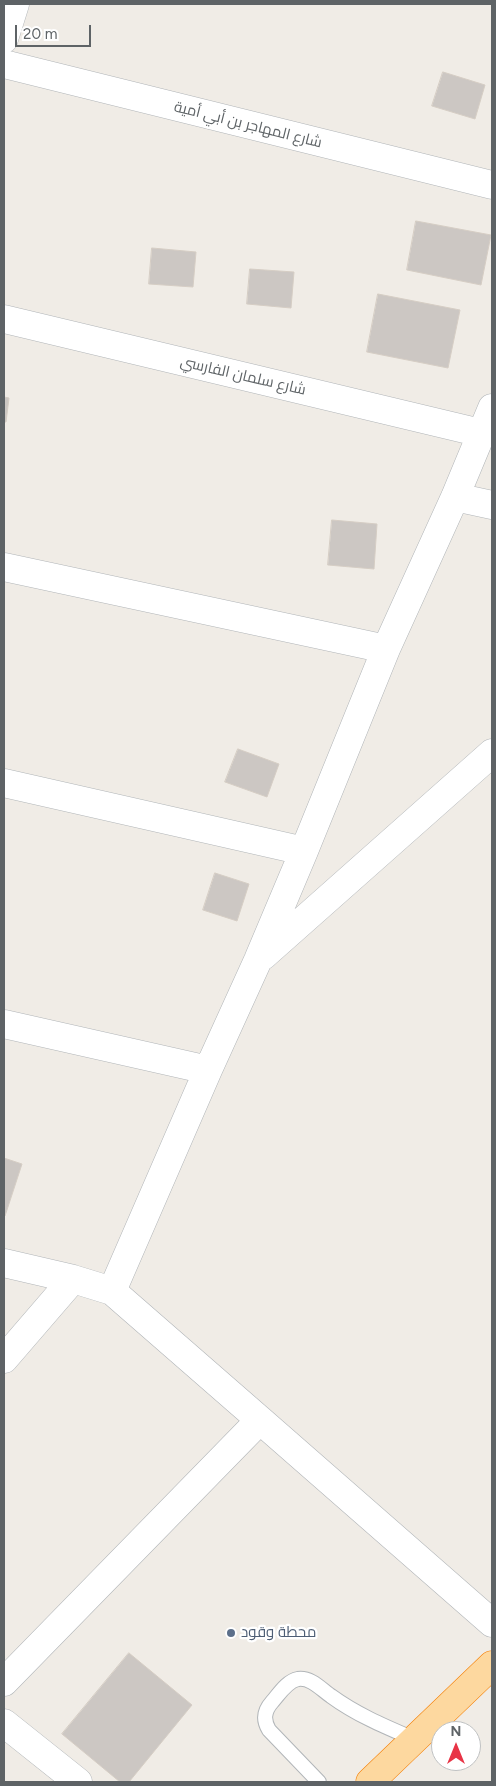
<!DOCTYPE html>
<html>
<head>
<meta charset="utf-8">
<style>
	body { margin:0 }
	#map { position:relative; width:496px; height:1786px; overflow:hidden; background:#f0ece6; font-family:Figtree,sans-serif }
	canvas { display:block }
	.frame { position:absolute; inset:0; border:5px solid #5e6366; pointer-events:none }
	.north { position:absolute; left:431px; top:1721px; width:50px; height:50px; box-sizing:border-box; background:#fff; border:1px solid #bfc1c2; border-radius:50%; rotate:0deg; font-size:14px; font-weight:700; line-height:20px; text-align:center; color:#5e6366 }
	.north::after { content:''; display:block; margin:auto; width:18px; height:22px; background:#e83446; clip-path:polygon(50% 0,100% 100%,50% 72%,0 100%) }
	.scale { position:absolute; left:15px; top:25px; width:76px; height:22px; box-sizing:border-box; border:2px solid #5e6366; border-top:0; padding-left:6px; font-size:15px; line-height:18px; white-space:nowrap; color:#5e6366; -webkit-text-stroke:4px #fff; paint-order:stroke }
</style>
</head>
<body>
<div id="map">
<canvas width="496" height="1786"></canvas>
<div class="frame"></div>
<div class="north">N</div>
<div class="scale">20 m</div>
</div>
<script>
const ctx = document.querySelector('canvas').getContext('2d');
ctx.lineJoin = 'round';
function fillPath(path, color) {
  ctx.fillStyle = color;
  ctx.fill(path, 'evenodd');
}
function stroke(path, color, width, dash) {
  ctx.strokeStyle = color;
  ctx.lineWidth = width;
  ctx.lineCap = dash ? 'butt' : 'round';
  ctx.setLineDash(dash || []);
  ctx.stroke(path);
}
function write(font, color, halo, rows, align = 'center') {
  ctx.font = font + ' Figtree,Cairo,sans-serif';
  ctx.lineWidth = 4.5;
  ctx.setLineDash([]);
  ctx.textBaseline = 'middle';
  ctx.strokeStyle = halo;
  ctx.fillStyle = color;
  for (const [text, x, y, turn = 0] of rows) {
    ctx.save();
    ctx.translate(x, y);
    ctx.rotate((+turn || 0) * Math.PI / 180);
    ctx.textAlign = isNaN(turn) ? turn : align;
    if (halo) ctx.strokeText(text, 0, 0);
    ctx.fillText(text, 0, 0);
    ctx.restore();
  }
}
const building = new Path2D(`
	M443,72l42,13 -10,34 -43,-13z
	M416,221l75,14 -10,50 -74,-15z
	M152,248l44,4 -3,35 -44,-3z
	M250,269l44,3 -3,36 -44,-4z
	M378,294l82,16 -12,58 -81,-16z
	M4,397l5,1 -3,24h-2z
	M332,520l45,4 -3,45 -46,-4z
	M238,749l41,15 -12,33 -42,-15z
	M215,873l34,11 -12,37 -34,-11z
	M4,1158l18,6 -17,52h-1z
	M129,1653l63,52 -63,77h-9l-58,-48z`);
const service = new Path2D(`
	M319,1782l-50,-52c-6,-10 -5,-19 3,-28 7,-8 15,-21 26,-23 13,-2 24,11 33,17 26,19 55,31 83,43`);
const minor = new Path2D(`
	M4,39l11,-35
	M4,64l488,121
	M4,319l477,114
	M455,497l37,8
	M4,567l382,82
	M4,783l300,68 82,-202 69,-152 37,-89
	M263,956l229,-203
	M4,1024l204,46
	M4,1263l69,16 39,12 148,129 -256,262
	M112,1291l96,-221 50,-110 46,-109
	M4,1359l69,-80
	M260,1420l232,203
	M4,1723l74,59`);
const trunk = new Path2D(`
	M370,1782l122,-117`);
const markers = [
	[231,1633,5,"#5c6f8a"]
];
const streetNames = [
	["شارع المهاجر بن أبي أمية",248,125,14],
	["شارع سلمان الفارسي",243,376,13]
];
const serviceNames = [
	["محطة وقود",241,1633]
];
fillPath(building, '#ccc7c3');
stroke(building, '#d5cdc4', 1);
stroke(service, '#b1b5b8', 16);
stroke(minor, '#b1b5b8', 29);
stroke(trunk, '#f47e03', 29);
stroke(service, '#fff', 14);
stroke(minor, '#fff', 28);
stroke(trunk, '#fdd89f', 28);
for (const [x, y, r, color] of markers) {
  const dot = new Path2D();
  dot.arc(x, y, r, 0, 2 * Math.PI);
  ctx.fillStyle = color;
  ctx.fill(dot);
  stroke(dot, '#fff', 2);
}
write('15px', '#5e6366', '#fff', streetNames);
write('15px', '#4e5e75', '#fff', serviceNames, 'left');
</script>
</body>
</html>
